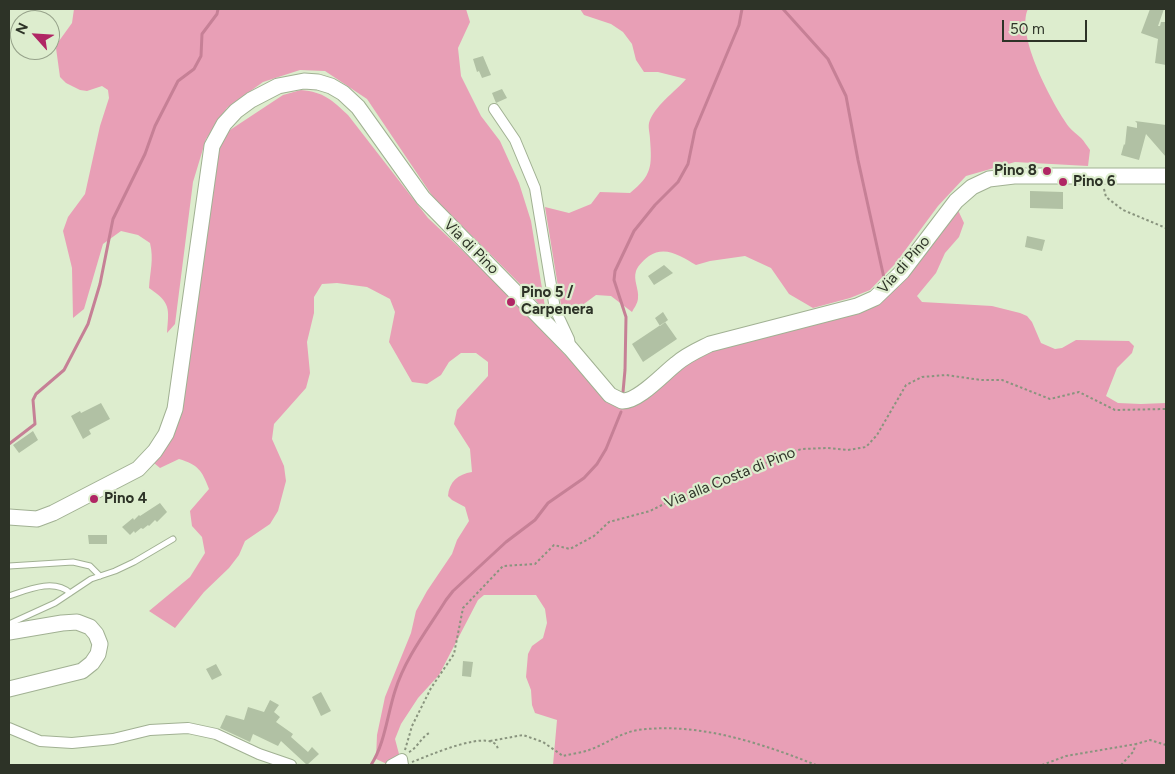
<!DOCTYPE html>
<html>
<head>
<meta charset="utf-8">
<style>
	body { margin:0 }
	#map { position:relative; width:1175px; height:774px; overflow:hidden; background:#ddedce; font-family:Figtree,sans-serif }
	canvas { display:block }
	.frame { position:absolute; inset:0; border:10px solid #2d3327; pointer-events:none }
	.north { position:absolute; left:10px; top:10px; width:50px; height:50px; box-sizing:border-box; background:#ddedce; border:1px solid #97a38b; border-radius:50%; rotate:296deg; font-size:14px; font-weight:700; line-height:20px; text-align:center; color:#2d3327 }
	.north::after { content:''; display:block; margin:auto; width:18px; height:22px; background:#b02664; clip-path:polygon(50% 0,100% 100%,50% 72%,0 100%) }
	.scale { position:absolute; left:1002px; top:20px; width:85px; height:22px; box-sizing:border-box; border:2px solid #2d3327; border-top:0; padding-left:6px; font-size:15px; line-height:18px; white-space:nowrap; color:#2d3327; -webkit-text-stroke:4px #ddedce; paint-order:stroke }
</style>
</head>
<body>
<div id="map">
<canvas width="1175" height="774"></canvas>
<div class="frame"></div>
<div class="north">N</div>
<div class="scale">50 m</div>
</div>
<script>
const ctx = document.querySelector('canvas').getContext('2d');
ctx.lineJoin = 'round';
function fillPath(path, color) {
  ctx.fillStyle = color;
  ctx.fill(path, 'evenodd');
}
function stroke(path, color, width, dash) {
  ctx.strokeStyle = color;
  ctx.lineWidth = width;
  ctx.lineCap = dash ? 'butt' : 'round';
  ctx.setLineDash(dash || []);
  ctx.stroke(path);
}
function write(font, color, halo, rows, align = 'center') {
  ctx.font = font + ' Figtree,sans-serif';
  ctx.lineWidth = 4.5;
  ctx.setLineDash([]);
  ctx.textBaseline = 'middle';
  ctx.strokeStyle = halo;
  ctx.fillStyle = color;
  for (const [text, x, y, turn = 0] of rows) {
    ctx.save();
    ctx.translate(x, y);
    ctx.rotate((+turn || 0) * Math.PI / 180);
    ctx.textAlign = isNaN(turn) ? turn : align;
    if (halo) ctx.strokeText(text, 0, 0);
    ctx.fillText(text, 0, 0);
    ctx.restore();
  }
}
const forest = new Path2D(`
	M74,9h392l4,13 -12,26 3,28 20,40 19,25 19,42 12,38 15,92 -13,-16 -100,-100 -66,-98 -42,-28 -25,-1 -37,12 -36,26 -21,31 -13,43 -18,142 -8,9c2,-25 4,-30 -18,-45 1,-17 5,-28 1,-45l-12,-8 -17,-4 -18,13 -19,65 -11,9 -1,-50 -9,-37 5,-14 17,-23 15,-68 9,-28 -1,-8 -6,-4 -15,5 -7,-1 -14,-7 -6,-6 -4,-29 3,-7 13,-18z
	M580,9h448c-13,26 25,96 41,118 3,4 8,7 12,11 3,3 6,8 9,12l-2,16 -73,-4 -49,14 -28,30 -43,58 -25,26 -20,8 -37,10 -24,-14 -18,-26 -26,-12 -35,5 -14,4c-15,-9 -31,-20 -47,-9 -4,3 -11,9 -13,15 -3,9 3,18 2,27 0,5 -4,10 -6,14l-21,-16 -15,-1 -23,17 -12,-7 -16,-98 24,6 22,-9 9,-12 30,1c22,-18 22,-26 20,-54 0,-5 -2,-11 -1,-16 5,-17 26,-31 37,-44l-28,-7h-14l-8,-12 -4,-16 -9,-12 -12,-8 -27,-9z
	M301,90c23,2 31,10 47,25l80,103 70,66 106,112 9,7 103,-54 170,-52 14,-12 57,-77 7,15 -5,14 -14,16 -9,20 -19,23 5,6 70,4 28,7 7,3 5,6 9,21 14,6 7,-1 14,-8 53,1 5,5 -2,7 -15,15 -11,28 12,7 23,1 25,-1v362h-613l4,-45 -22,-7 -3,-8 -1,-15 -5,-13 2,-23 4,-8 11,-8 4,-15 -2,-14 -9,-14h-52l-6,5 -39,75 -21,23 -17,26 -6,15 4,15 -12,10 -11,-5 1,-24 8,-38 26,-64 5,-22 11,-20 25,-37 5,-14 12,-19 -4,-14 -13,-7 -4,-4c1,-14 10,-22 24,-24l-2,-23 -16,-25 3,-14 31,-34v-14l-12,-9h-15l-12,9 -8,13 -14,9 -15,-2 -23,-40 6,-30 -5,-13 -23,-12 -30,-4 -15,1 -8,13v16l-7,29 3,31 -4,15 -32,36 -2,15 12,27 2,15 -8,30 -8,13 -25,17 -6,14 -10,13 -25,24 -29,36 -26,-17 41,-34 15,-24 -3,-16 -10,-11 -2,-15 19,-22c-7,-19 -11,-24 -30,-30l-19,9 -6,-5 25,-44 40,-274 11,-15 53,-35z`);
const stream = new Path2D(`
	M783,9l45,50 18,37 12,64 26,118
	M623,392l2,-22 1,-53 -12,-37 1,-9 19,-40 21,-26 23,-23 10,-18 7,-34 44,-105 3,-16
	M9,444l26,-20 -2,-24 3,-6 28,-24 24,-46 12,-40 13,-65 32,-65 10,-28 23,-45 16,-12 7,-13 1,-22 15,-20 1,-5
	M371,765c14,-22 16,-49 24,-74 10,-33 33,-62 51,-91l7,-9 53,-49 29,-22 13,-17 36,-25 13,-14 9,-15 15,-37`);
const building = new Path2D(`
	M1150,9h14l-6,17h2l1,-4h5v43l-11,-2 3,-24 -17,-6z
	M483,56l8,19 -9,3 -3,-7 -2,1 -4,-13z
	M502,89l5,9 -11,5 -4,-10z
	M1135,121l31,4v32l-20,-23 -7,26 -18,-5 3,-11 1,1 2,-19 10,2v-5z
	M1030,191l33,1v17l-33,-1z
	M1027,236l18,4 -3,11 -17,-4z
	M664,265l9,8 -19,12 -6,-9z
	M663,312l5,8 -8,6 -5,-8z
	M665,322l12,17 -34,23 -11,-18z
	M101,403l9,16 -21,11 2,4 -8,5 -12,-23 9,-5 1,2z
	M33,431l5,9 -19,13 -6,-8z
	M160,503l7,9 -10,10 -2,-2 -6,6 -1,-1 -5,4 -2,-1 -6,5 -1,-2 -4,4 -8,-8 11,-9 1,2 5,-5 1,1z
	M88,535h19v9h-18z
	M463,661l10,1 -2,15 -9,-1z
	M216,664l6,11 -10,5 -6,-11z
	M321,692l10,19 -10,5 -9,-19z
	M270,700l9,5 -5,7 6,5 -4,5 17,12 -2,3 17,15 4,-5 7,7 -12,11 -26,-24 -3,5 -25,-12 -3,8 -30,-14 6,-13 18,5 4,-13 16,5z`);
const path = new Path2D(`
	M1104,189l2,8 17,13 43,18
	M490,741l33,-6 20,7 20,14c8,-2 18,-3 26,-6 17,-6 31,-17 49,-20 60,-8 123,13 178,35
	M405,750l7,-24 19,-38 23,-34 9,-46 40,-42 32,-2 19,-19 16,4 24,-13 15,-14 41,-11 28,-14 37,-11 31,-13 37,-19 19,-5 25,-1 21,2 18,-3 11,-12 29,-50 16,-8 24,-2 35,5h21l48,19 29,-7 36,18 51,-1
	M409,752c8,-4 12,-14 20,-19
	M412,762c14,-5 84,-37 86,-12
	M1042,765l24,-9 70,-12
	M1121,765l12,-13 3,-8 14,-4 16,5`);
const lane = new Path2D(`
	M9,566l64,-4 17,4 10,10
	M9,596c18,-6 45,-18 61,-3
	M9,624l46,-21 36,-24 24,-8 19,-9 39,-23`);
const street = new Path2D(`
	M494,109l21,31 20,48 20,121 14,30 1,6
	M9,728l31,13 32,2 41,-4 37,-9 38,-2 28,6 43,20 32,11
	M391,765l11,-6 1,6`);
const secondary = new Path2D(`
	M9,517l28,2 16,-6 85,-44 17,-18 11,-17 9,-25 37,-263 12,-22 12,-13 15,-11 27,-14 26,-5 14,1 13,4 12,7 15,14 65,91 148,151 39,46 12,6c16,1 41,-27 54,-37 10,-9 22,-14 34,-20l147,-38 18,-8 27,-26 54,-71 16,-14 17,-8 25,-3h152
	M9,632l53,-9 15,-1 13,5 6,7 4,10 -2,10 -6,9 -10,8 -73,18`);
const markers = [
	[1047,171,5,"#b02664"],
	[1063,182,5,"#b02664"],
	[511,302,5,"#b02664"],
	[94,499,5,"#b02664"]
];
const poiNames = [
	["Pino 8",1037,171,"right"],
	["Pino 6",1073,182],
	["Pino 5 /",521,293],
	["Carpenera",521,310],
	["Pino 4",104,499]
];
const streetNames = [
	["Via di Pino",471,247,45],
	["Via di Pino",904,265,-49],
	["Via alla Costa di Pino",730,478,-22]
];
fillPath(forest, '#e89fb6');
stroke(stream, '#c68096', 3);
fillPath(building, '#b1c1a4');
stroke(lane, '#a1b193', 7);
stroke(street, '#a1b193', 12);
stroke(secondary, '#a1b193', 17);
stroke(path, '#89947e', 2, [2.5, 2.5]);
stroke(lane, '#fff', 5);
stroke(street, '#fff', 10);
stroke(secondary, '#fff', 15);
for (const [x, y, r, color] of markers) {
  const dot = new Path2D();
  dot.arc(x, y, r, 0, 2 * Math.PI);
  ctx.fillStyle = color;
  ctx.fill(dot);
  stroke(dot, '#ddedce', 2);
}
write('bold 15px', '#2d3327', '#ddedce', poiNames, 'left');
write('15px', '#2d3327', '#ddedce', streetNames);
</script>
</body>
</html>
